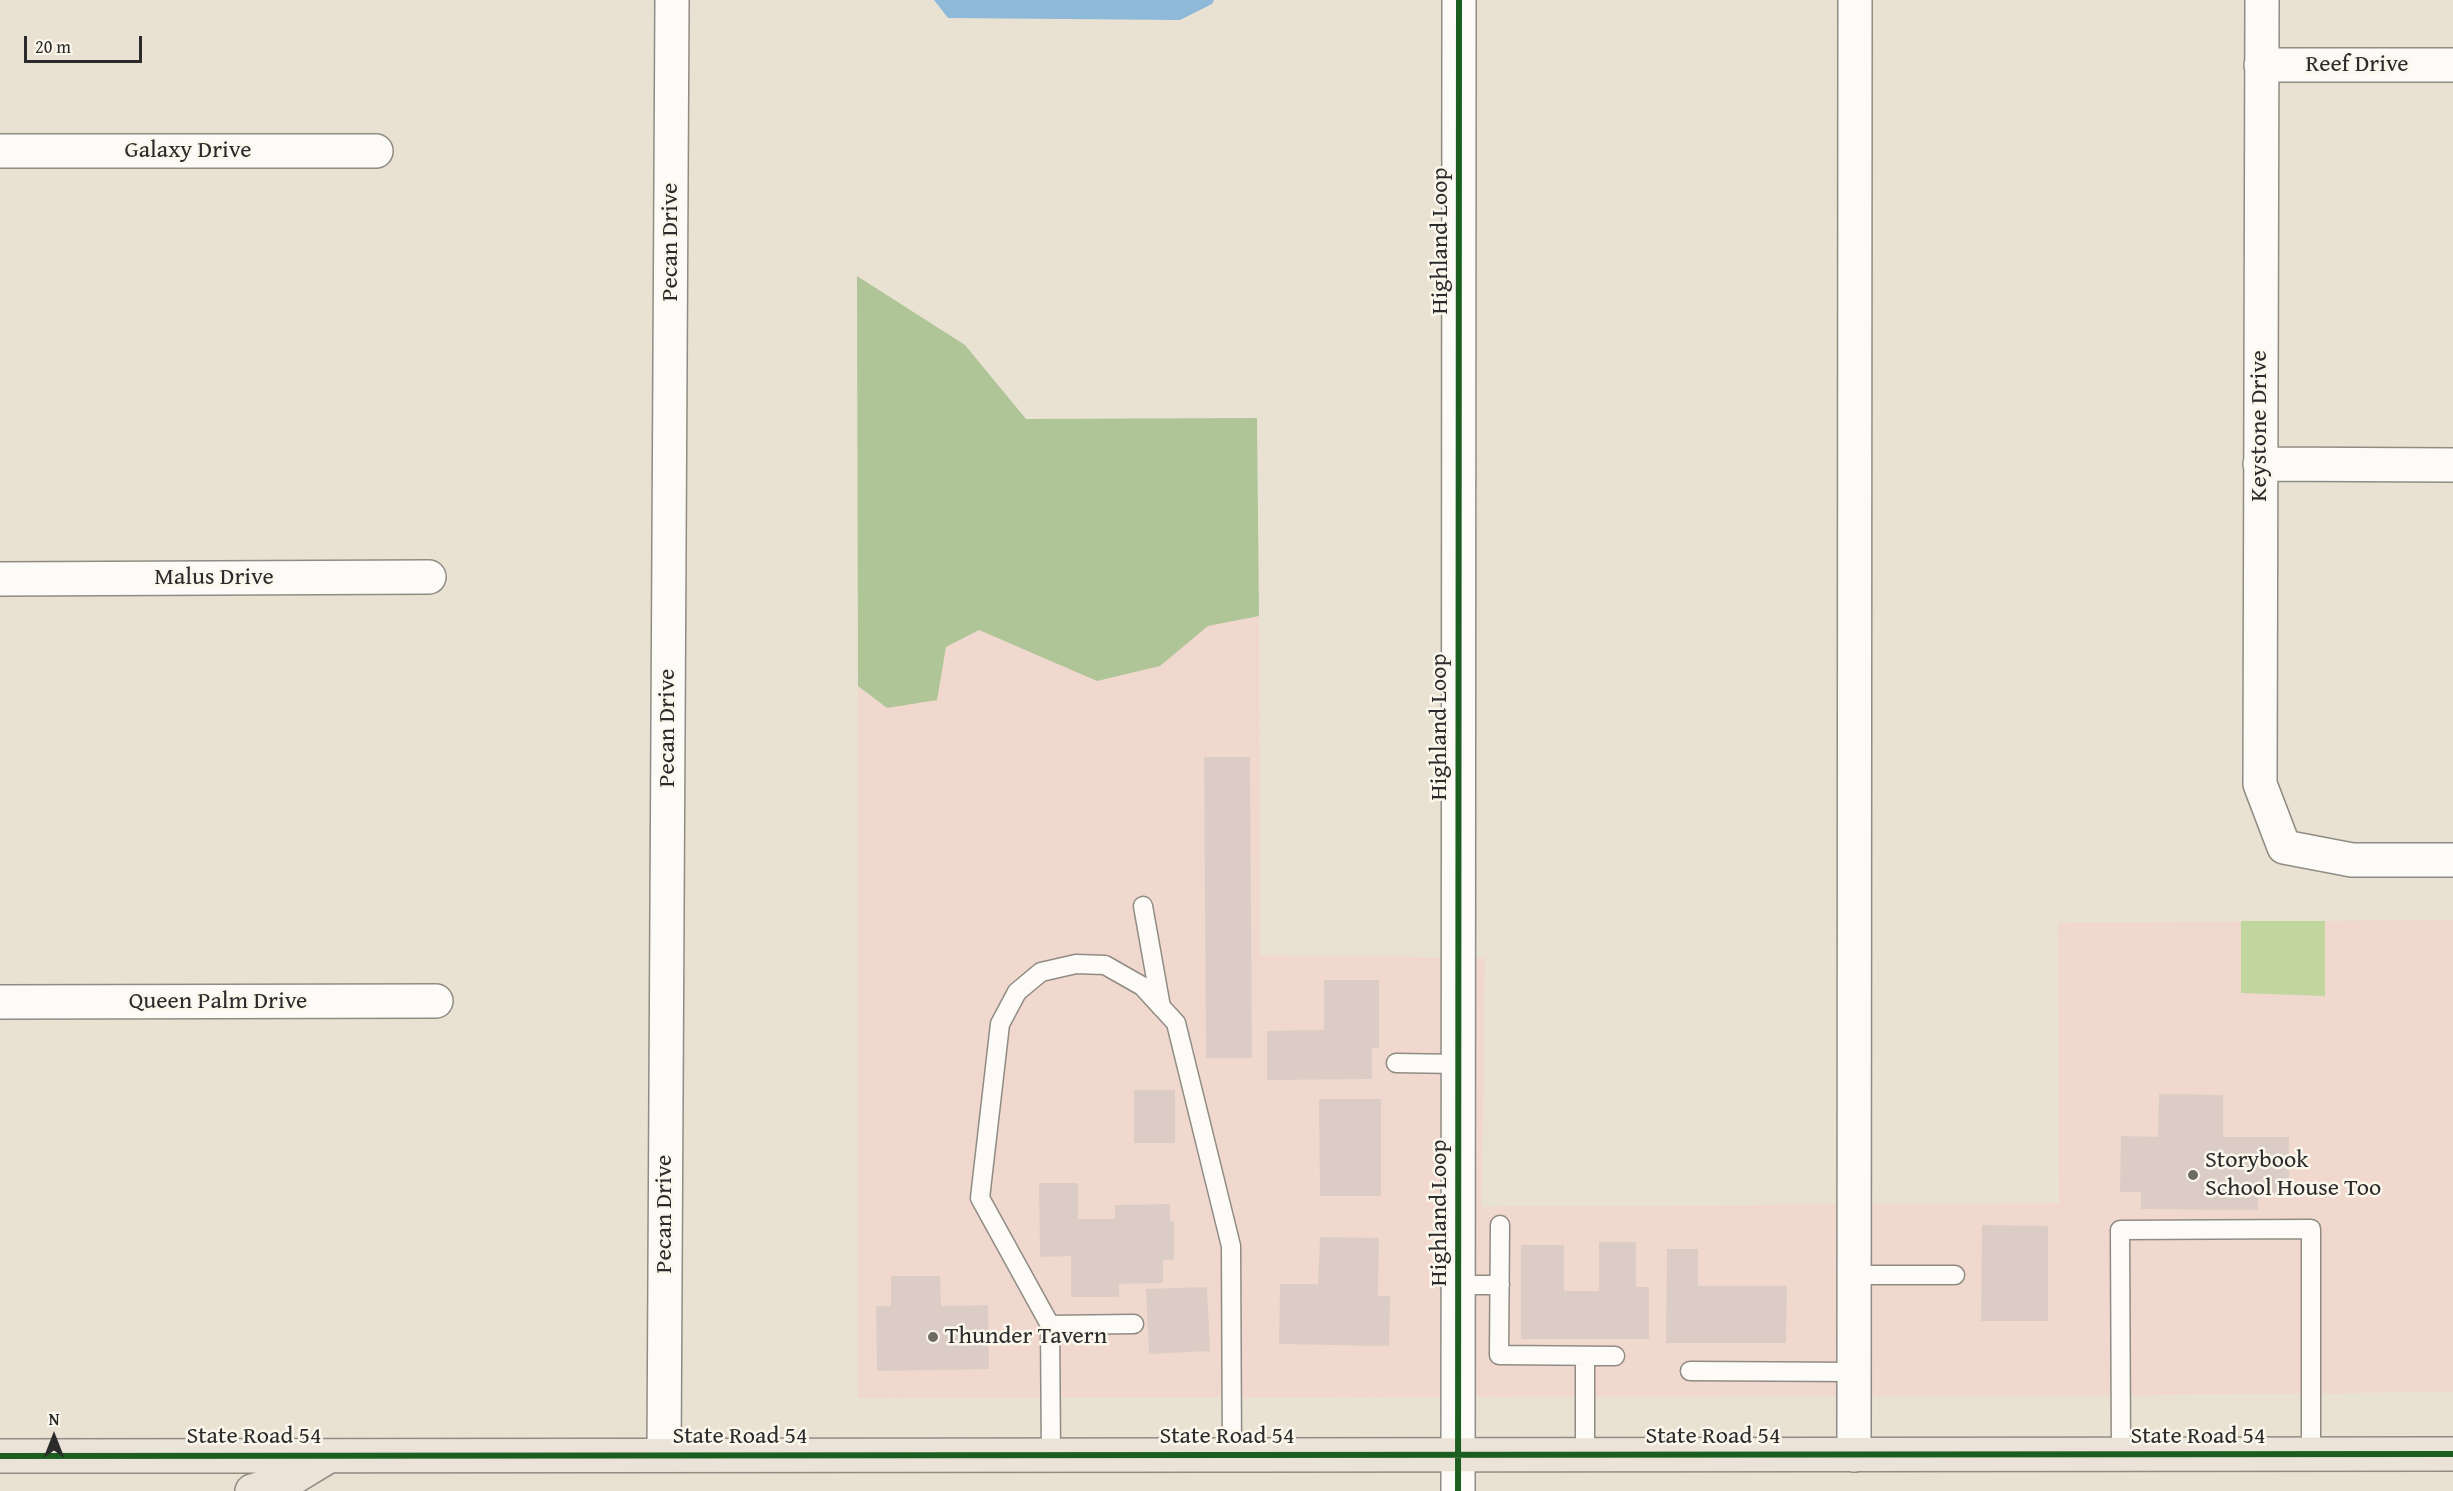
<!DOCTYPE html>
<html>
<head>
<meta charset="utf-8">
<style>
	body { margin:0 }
	#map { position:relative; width:2453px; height:1491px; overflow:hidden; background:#e9e2d2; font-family:"Gentium Book Plus",serif }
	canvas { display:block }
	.north { position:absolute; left:24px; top:1407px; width:60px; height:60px; -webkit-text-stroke:4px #fbf7ec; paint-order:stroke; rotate:0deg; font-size:16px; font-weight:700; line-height:24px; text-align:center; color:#2b2b2b }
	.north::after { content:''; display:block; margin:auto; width:21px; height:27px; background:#2b2b2b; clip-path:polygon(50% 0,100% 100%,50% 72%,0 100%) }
	.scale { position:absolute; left:24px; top:36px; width:118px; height:27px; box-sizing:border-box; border:3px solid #2b2b2b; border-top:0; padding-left:8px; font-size:18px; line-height:21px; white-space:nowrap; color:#2b2b2b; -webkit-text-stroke:4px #fbf7ec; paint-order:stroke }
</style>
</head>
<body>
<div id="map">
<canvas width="2453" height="1491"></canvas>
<div class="north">N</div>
<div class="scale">20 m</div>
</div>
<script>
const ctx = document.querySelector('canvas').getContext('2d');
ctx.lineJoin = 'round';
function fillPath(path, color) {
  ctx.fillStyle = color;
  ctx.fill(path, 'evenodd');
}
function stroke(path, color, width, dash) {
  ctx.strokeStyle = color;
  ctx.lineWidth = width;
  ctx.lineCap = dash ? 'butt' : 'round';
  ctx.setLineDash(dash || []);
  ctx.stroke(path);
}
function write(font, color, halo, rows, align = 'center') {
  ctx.font = font + ' "Gentium Book Plus",serif';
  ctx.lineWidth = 5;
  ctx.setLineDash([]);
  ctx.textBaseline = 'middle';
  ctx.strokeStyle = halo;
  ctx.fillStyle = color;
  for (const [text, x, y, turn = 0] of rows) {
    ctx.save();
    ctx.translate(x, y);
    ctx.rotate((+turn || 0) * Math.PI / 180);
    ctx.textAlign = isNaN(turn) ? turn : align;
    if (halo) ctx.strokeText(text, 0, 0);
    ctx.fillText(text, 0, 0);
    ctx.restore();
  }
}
const built = new Path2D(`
	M1259,616l1,339 225,3 -3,249 577,-4 -1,-280 395,-3v472l-393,4 -1202,2v-712l29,22 59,-61 33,-17 38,16 143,20 47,-40z`);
const green = new Path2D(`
	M2241,921h84v75l-84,-3z`);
const forest = new Path2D(`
	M857,276l108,69 61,74 231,-1 2,198 -51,10 -48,40 -63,15 -118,-51 -33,17 -9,53 -50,8 -29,-22z`);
const water = new Path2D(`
	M934,0h280l-2,4 -32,16 -232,-2z`);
const building = new Path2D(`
	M1204,757h46l2,301h-46z
	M1324,980h55v68h-7v31l-105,1v-49l57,-1z
	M1134,1090h41v53h-41z
	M2159,1094l64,1v42h66v57l-31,-1v17l-117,-1v-17h-21l1,-56 37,1z
	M1319,1099h62v97h-61z
	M1039,1183h39v36h37v-14l55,-1v17h4v39h-11v23l-44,1v13h-48v-41l-31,1z
	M1982,1225l66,1v95h-67z
	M1320,1237l59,1 -1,58h12l-1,50 -110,-2 1,-60h38z
	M1599,1242h37v45h13v52h-128v-94h43v46h35z
	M1667,1249h31v37h89l-1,57h-120z
	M891,1276h49l1,30 47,-1 1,64 -112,2 -1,-65h15z
	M1207,1287l3,64 -61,3 -3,-65z`);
const lane = new Path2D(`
	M1143,906l18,101
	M1396,1063l62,1
	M1500,1225l-1,130 116,1
	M1854,1275h101
	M1457,1285h43
	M1050,1325l84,-1
	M1585,1356v99
	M1690,1371l164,1
	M1051,1455l-1,-130 -70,-127 20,-174 17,-32 24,-20 35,-8 29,1 37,21 34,37 55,223 1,209
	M2121,1455l-1,-225 191,-1v226`);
const street = new Path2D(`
	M2262,0l-2,784 24,63 68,13h101
	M2261,65h192
	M0,151h376
	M2260,464l193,1
	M0,579l429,-2
	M0,1002l436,-1
	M664,1455l8,-1455
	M1854,1455l1,-1455
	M1458,1491l1,-1491`);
const primary = new Path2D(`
	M0,1456l2453,-2
	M252,1491l39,-12 38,-23`);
const cycleway = new Path2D(`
	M0,1456l2453,-2
	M1458,1491l1,-1491`);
const markers = [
	[2193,1175,6,"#6e6b65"],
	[933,1337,6,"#6e6b65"]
];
const streetNames = [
	["Reef Drive",2357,65],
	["Galaxy Drive",188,151],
	["Highland Loop",1441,241,-90],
	["Pecan Drive",671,242,-90],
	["Keystone Drive",2260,426,-90],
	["Malus Drive",214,578],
	["Highland Loop",1440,727,-90],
	["Pecan Drive",668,728,-90],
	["Queen Palm Drive",218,1002],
	["Highland Loop",1440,1213,-90],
	["Pecan Drive",665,1214,-90],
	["State Road 54",254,1437],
	["State Road 54",740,1437],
	["State Road 54",1227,1437],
	["State Road 54",1713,1437],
	["State Road 54",2198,1437]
];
const poiNames = [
	["Storybook",2205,1161],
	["School House Too",2205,1189],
	["Thunder Tavern",945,1337]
];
fillPath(built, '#f1d8ce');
fillPath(green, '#c1d59f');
fillPath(forest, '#afc597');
fillPath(water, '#8fb9d8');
fillPath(building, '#dbcdc6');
stroke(lane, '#908c84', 21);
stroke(street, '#908c84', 36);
stroke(primary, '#908c84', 36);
stroke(lane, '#fcfbf8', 18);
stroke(street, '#fcfbf8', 33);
stroke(primary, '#ece3d8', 33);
stroke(cycleway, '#1b5e20', 6);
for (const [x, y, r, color] of markers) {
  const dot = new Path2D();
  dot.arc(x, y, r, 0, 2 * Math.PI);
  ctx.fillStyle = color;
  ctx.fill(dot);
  stroke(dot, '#fbf7ec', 2);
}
write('24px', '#2b2b2b', '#fbf7ec', streetNames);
write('24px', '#2b2b2b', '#fbf7ec', poiNames, 'left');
</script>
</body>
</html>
